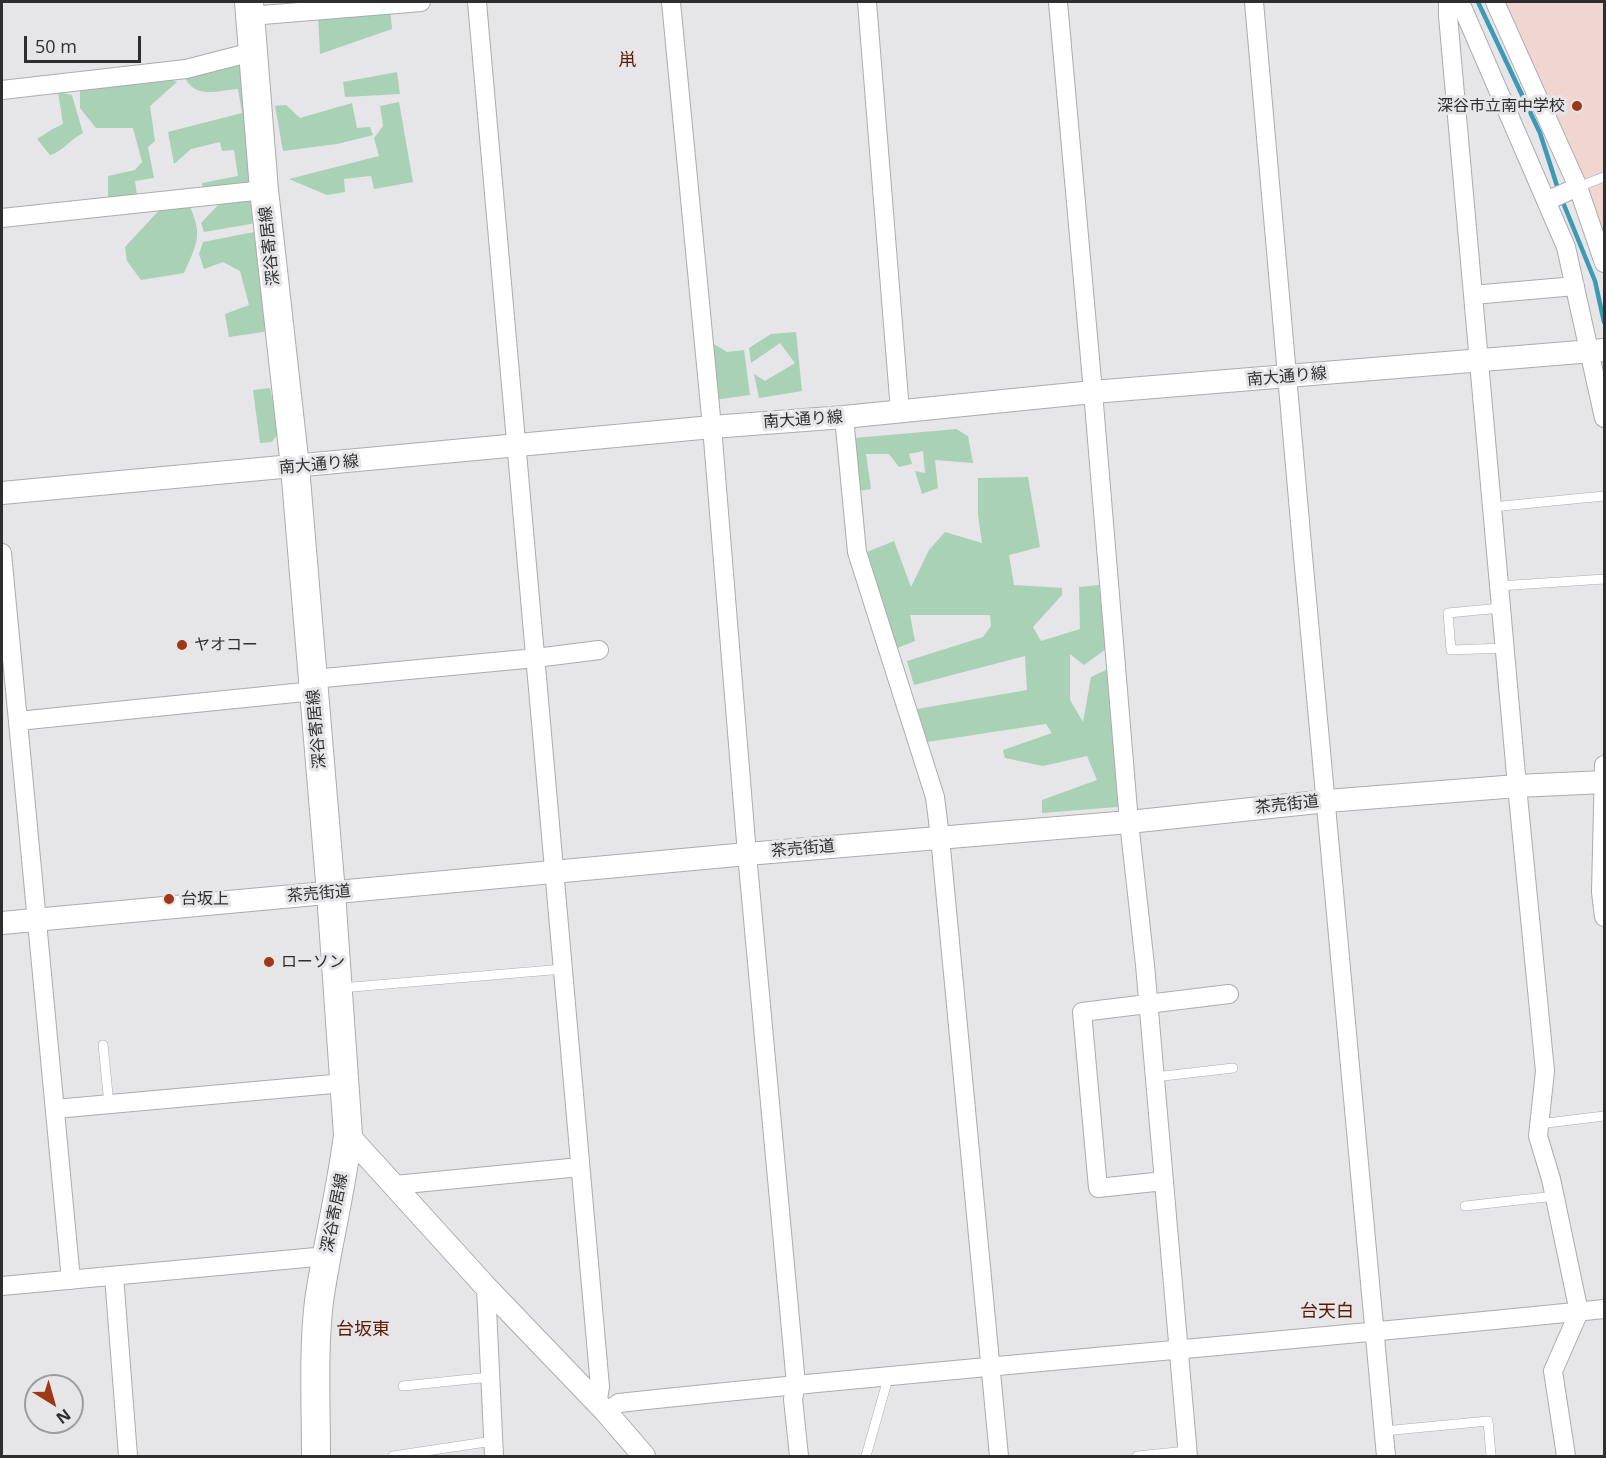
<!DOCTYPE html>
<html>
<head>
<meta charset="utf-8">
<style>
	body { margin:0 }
	#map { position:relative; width:1606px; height:1458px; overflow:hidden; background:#e6e5e8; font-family:"Open Sans",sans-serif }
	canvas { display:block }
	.frame { position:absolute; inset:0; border:3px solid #2f2e2f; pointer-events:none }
	.north { position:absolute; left:24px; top:1374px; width:60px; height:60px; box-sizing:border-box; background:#e6e5e8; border:2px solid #9d9c9e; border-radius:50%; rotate:143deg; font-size:16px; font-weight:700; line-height:24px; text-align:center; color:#2f2e2f }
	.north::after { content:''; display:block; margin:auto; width:21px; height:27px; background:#9f3718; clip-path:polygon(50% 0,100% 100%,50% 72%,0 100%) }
	.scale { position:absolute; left:24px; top:36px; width:117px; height:27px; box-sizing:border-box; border:3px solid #2f2e2f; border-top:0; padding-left:8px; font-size:18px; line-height:21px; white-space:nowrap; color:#2f2e2f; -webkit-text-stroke:4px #e6e5e8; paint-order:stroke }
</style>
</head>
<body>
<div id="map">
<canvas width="1606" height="1458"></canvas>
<div class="frame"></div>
<div class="north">N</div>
<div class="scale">50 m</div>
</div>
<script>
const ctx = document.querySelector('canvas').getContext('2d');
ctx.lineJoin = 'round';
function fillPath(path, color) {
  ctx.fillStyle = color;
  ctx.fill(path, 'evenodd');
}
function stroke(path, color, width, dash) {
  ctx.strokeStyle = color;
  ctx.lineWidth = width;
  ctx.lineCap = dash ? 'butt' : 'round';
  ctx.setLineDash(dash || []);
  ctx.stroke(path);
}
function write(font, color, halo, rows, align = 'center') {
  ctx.font = font + ' "Open Sans","Noto Sans JP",sans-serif';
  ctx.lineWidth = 6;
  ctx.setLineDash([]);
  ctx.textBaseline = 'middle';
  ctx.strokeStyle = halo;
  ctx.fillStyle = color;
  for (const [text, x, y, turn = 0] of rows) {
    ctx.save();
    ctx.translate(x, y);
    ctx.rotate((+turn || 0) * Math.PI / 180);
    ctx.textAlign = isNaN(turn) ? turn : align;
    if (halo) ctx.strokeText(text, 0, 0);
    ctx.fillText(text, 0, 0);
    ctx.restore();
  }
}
const education = new Path2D(`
	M1504,2h100v238z`);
const green = new Path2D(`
	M390,9l2,20 -72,25 -2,-40z
	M241,61l10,125 -48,4 -1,-7 36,-7 -4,-26 -12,1 -2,-9 -29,7 -17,15 -6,-32 74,-19 -4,-24c-24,2 -45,11 -55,-16z
	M397,72l3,22 -55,3 -2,-15z
	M166,78l11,4 -27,24 5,35 -7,6 6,31 -19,3 2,14 -29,3v-22l27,-6 7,-8 -9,-34h-37l-16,-20v-17z
	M58,92l14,3 11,38c-14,7 -18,17 -33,22l-13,-16 14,-9 12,-6z
	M399,102l14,80 -39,7 -3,-13 -27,3 1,13 -18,3 -38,-16 90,-23 -5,-18 9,-12 -3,-20z
	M352,103l5,25 13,-1 3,8 -36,9 -54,7 -8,-45 11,-1 14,13z
	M253,198l3,25 -52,9 -3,-9 20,-21z
	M188,202c15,34 10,39 -4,71l-43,7 -14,-19 -2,-14 38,-41z
	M254,232l5,6 9,90 -5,4 -34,5 -4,-23 24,-9 -9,-34 -17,-9 -19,7 -5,-15 4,-12z
	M796,332l6,59 -43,7 -5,-24 11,7 30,-18 -15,-20 -29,20 -2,-15 22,-14z
	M709,341l18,11 17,-2 6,45 -36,5z
	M270,388l9,44 -7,10 -12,1 -7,-53z
	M956,429l12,7 5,27 -38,-3 3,28 -16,6 -7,-23 10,2 -2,-22 -14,3 3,10 -13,3 -10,-13h-23l5,35 -13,2 -3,-53z
	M1028,477l12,70 -31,8 5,30 48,3v7l-29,32 8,14 39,-12 -1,-42 20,-2 7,64 -22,16 -14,-11v46l13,22 8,-45 17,-8 14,131 -5,7 -75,6v-13l55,-20 -10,-24 -44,10 -38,-8 -2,-8 49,-17 -6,-9 -119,18 -10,-33 110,-19 -2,-34 -111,29 -7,-24 76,-24 8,-11 -1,-11h-80l5,26 -20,8 -28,-97 27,-11 17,46 18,-37 16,-18 37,11 -4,-28v-37z`);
const stream = new Path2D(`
	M1478,2l62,131 19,59
	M1562,200l33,81 9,41`);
const service = new Path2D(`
	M1578,187l26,-10
	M1492,507l112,-11
	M1499,586l105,-7
	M1501,608l-53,5 3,37 54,-2
	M341,988l222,-19
	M103,1045l6,59
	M1155,1077l78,-9
	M1539,1124l65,-8
	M1465,1206l90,-10
	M403,1386l87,-9
	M1384,1431l104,-10 3,35
	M393,1456l100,-15
	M866,1456l23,-81
	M1137,1456l50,-5`);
const minor = new Path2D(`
	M477,2l123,1385 -3,18
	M671,2l41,425 35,427 49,530 -3,15 6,57
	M867,2l33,409
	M1058,2l35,390 36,430 16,143 43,491
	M1254,2c41,485 88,969 132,1454
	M1448,2v14l69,770 28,285 -7,65 13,43 28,133 -26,59 13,85
	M1460,2l106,245 38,171
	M1495,2l83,185 26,76
	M250,16l171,-14
	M2,90l184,-21 66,-17
	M1546,201l32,-14
	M2,218l262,-28
	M1473,295l102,-9
	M844,417l13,135 78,245 5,40 59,619
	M2,553l69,727
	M313,679l223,-21 63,-8
	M18,721l296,-30
	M1604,765l-3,127 3,25
	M55,1109l289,-26
	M1164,1181l-66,7 -16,-176 147,-18
	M395,1185l185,-18
	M114,1276l14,180
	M2,1286l325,-30
	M486,1287l8,169
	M606,1412l13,-9c328,-35 657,-60 985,-94`);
const tertiary = new Path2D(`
	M2,493l710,-66 132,-10 249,-25 511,-42
	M2,923l745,-69 382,-32 198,-21 190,-15 87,-4
	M348,1135l138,152 120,125 38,44`);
const primary = new Path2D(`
	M249,2l15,188 31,277 36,426 17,242c-7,56 -21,111 -29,166 -6,51 -3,104 -3,155`);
const markers = [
	[1577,106,6,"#9f3718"],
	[182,645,6,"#9f3718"],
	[169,899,6,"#9f3718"],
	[269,962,6,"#9f3718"]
];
const poiNames = [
	["深谷市立南中学校",1565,106,"right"],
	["ヤオコー",194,645],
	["台坂上",181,899],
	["ローソン",281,962]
];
const streetNames = [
	["深谷寄居線",270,246,-96],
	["南大通り線",1287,377,-5],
	["南大通り線",803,420,-4],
	["南大通り線",319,465,-5],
	["深谷寄居線",317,729,-95],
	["茶売街道",1287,805,-6],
	["茶売街道",803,849,-5],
	["茶売街道",319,894,-5],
	["深谷寄居線",335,1213,-79]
];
const neighbourhoodNames = [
	["鼡",627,61],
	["台天白",1327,1312],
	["台坂東",363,1330]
];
fillPath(education, '#f0d5d1');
fillPath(green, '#a9d1b5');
stroke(stream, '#3e99b4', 4.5);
stroke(service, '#acabae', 10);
stroke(minor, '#acabae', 20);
stroke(tertiary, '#acabae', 24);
stroke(primary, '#acabae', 30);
stroke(service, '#fff', 9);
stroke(minor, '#fff', 18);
stroke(tertiary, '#fff', 22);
stroke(primary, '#fff', 28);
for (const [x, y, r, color] of markers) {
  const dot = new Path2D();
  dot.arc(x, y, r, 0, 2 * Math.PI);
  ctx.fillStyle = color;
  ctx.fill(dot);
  stroke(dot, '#e6e5e8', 2);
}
write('16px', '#2f2e2f', '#e6e5e8', poiNames, 'left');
write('16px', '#2f2e2f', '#e6e5e8', streetNames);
write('18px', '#5b1a06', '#e6e5e8', neighbourhoodNames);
</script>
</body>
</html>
